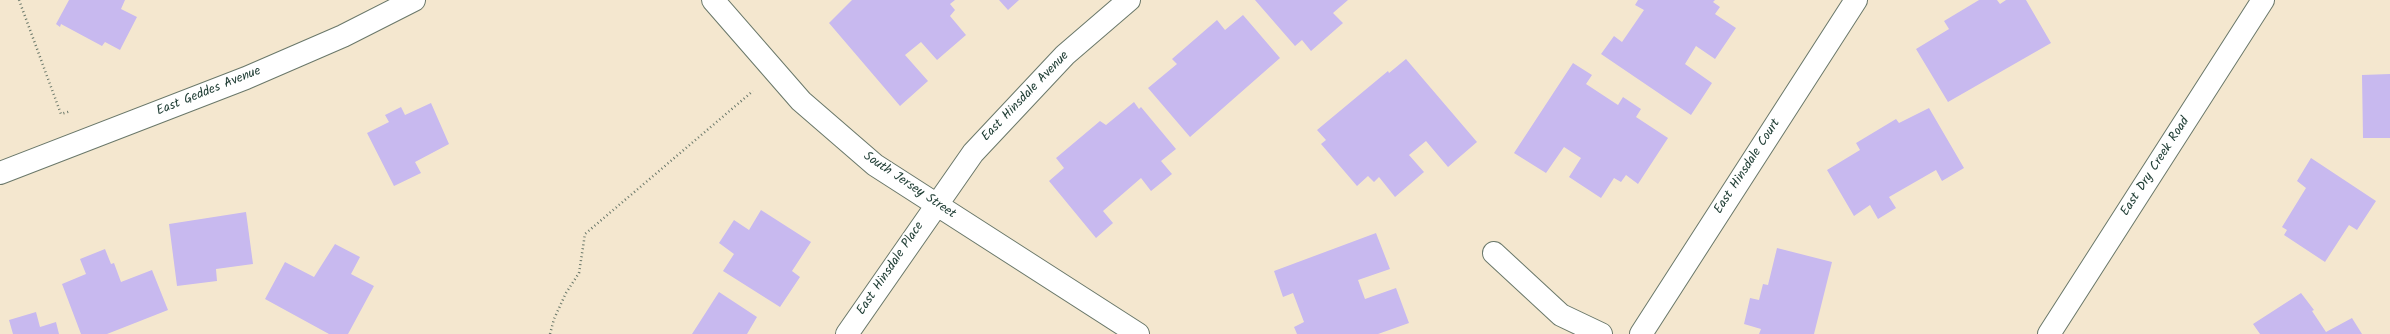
<!DOCTYPE html>
<html>
<head>
<meta charset="utf-8">
<style>
	body { margin:0 }
	canvas { display:block; background:#f4e7cf }
</style>
</head>
<body>
<canvas width="2390" height="334"></canvas>
<script>
const ctx = document.querySelector('canvas').getContext('2d');
ctx.lineJoin = 'round';
function fillPath(path, color) {
  ctx.fillStyle = color;
  ctx.fill(path, 'evenodd');
}
function stroke(path, color, width, dash) {
  ctx.strokeStyle = color;
  ctx.lineWidth = width;
  ctx.lineCap = dash ? 'butt' : 'round';
  ctx.setLineDash(dash || []);
  ctx.stroke(path);
}
function write(font, color, halo, rows, align = 'center') {
  ctx.font = font + ' Kalam,sans-serif';
  ctx.lineWidth = 3;
  ctx.setLineDash([]);
  ctx.textBaseline = 'middle';
  ctx.strokeStyle = halo;
  ctx.fillStyle = color;
  for (const [text, x, y, turn = 0] of rows) {
    ctx.save();
    ctx.translate(x, y);
    ctx.rotate((+turn || 0) * Math.PI / 180);
    ctx.textAlign = isNaN(turn) ? turn : align;
    if (halo) ctx.strokeText(text, 0, 0);
    ctx.fillText(text, 0, 0);
    ctx.restore();
  }
}
const building = new Path2D(`
	M69,0h56l-4,9 16,8 -17,33 -15,-8 -3,4 -41,-22 -1,3 -4,-3z
	M852,0h103l-5,4 5,6 -5,6 16,19 -29,25 -16,-18 -16,13 23,26 -28,25 -71,-83z
	M999,0h20l-11,10z
	M1255,0h93l-15,13 10,10 -32,28 -9,-11 -7,6z
	M1638,0h77l-2,2 7,5 -5,7 21,14 -21,31 -19,-13 -11,18 27,19 -21,32 -90,-61 13,-18 8,6 22,-32 -9,-5z
	M1979,0h18l3,4 6,-4h20l25,43 -103,59 -32,-53 33,-20 -5,-8z
	M1243,15l37,43 -90,79 -42,-49 29,-24 -5,-5 45,-39 8,10z
	M1406,59l71,83 -29,25 -22,-26 -17,14 15,17 -29,25 -16,-20 -5,5 -6,-6 -11,10 -36,-42 5,-4 -9,-10 71,-59 1,2z
	M1573,63l19,12 -6,9 32,21 5,-8 18,12 -5,8 32,21 -30,46 -12,-9 -5,7 -7,-4 -13,20 -32,-21 12,-19 -17,-11 -18,26 -32,-20z
	M2390,74v64h-27l-1,-63z
	M1134,102l5,7 2,-2 35,42 -15,12 11,13 -21,17 -10,-13 -38,33 10,12 -17,15 -47,-57 15,-13 -8,-10 44,-37 6,4z
	M431,103l18,41 -34,18 6,11 -27,13 -27,-53 22,-11 -4,-7 16,-8 4,8z
	M1929,108l35,60 -22,13 -6,-11 -47,27 7,11 -18,11 -8,-14 -16,11 -27,-46 33,-20 -4,-7 40,-24 3,4z
	M2311,158l65,43 -19,29 -8,-5 -24,37 -41,-27 3,-5 -5,-3 24,-39 -9,-7z
	M761,210l50,32 -19,29 8,6 -20,30 -57,-36 11,-17 -15,-11 15,-23 15,10z
	M246,212l7,52 -37,5 1,12 -40,5 -8,-62z
	M1376,233l14,36 -32,11 7,19 31,-11 13,35 -31,11h-81l-3,-7 10,-5 -11,-29 -10,4 -9,-26z
	M335,244l25,13 -9,17 23,12 -26,48h-19l-64,-35 20,-37 29,15z
	M1777,248l55,14 -18,72h-55l2,-5 -17,-5 6,-26 9,2 4,-16 5,1z
	M105,249l6,15 3,-1 7,19 31,-12 16,40 -61,24h-26l-19,-50 24,-10 -6,-15z
	M719,292l38,25 -10,17h-55z
	M2301,293l13,17 -2,1 14,21 26,-14 10,16h-102l-7,-10z
	M36,312l4,15 16,-5 3,12h-46l-4,-14z`);
const path = new Path2D(`
	M19,0l42,114 10,-3
	M550,334l4,-15 12,-26 13,-20 6,-39 168,-143`);
const minor = new Path2D(`
	M713,0l88,101 74,64 263,169
	M0,173l246,-95 97,-42 71,-36
	M1494,253l67,62 40,19
	M847,334l126,-181 92,-98 64,-55
	M1641,334l215,-334`);
const major = new Path2D(`
	M2049,334l214,-334`);
const streetNames = [
	["East Geddes Avenue",209,92,-22],
	["East Hinsdale Avenue",1026,97,-46],
	["East Hinsdale Court",1748,167,-57],
	["East Dry Creek Road",2156,167,-57],
	["South Jersey Street",909,186,34],
	["East Hinsdale Place",891,269,-56]
];
fillPath(building, '#c8b9ef');
stroke(minor, '#6a786a', 24);
stroke(major, '#6a786a', 24);
stroke(path, '#6a786a', 2.5, [1, 3]);
stroke(minor, '#fff', 22);
stroke(major, '#fff', 22);
write('13px', '#1f3d34', '#fff', streetNames);
</script>
</body>
</html>
